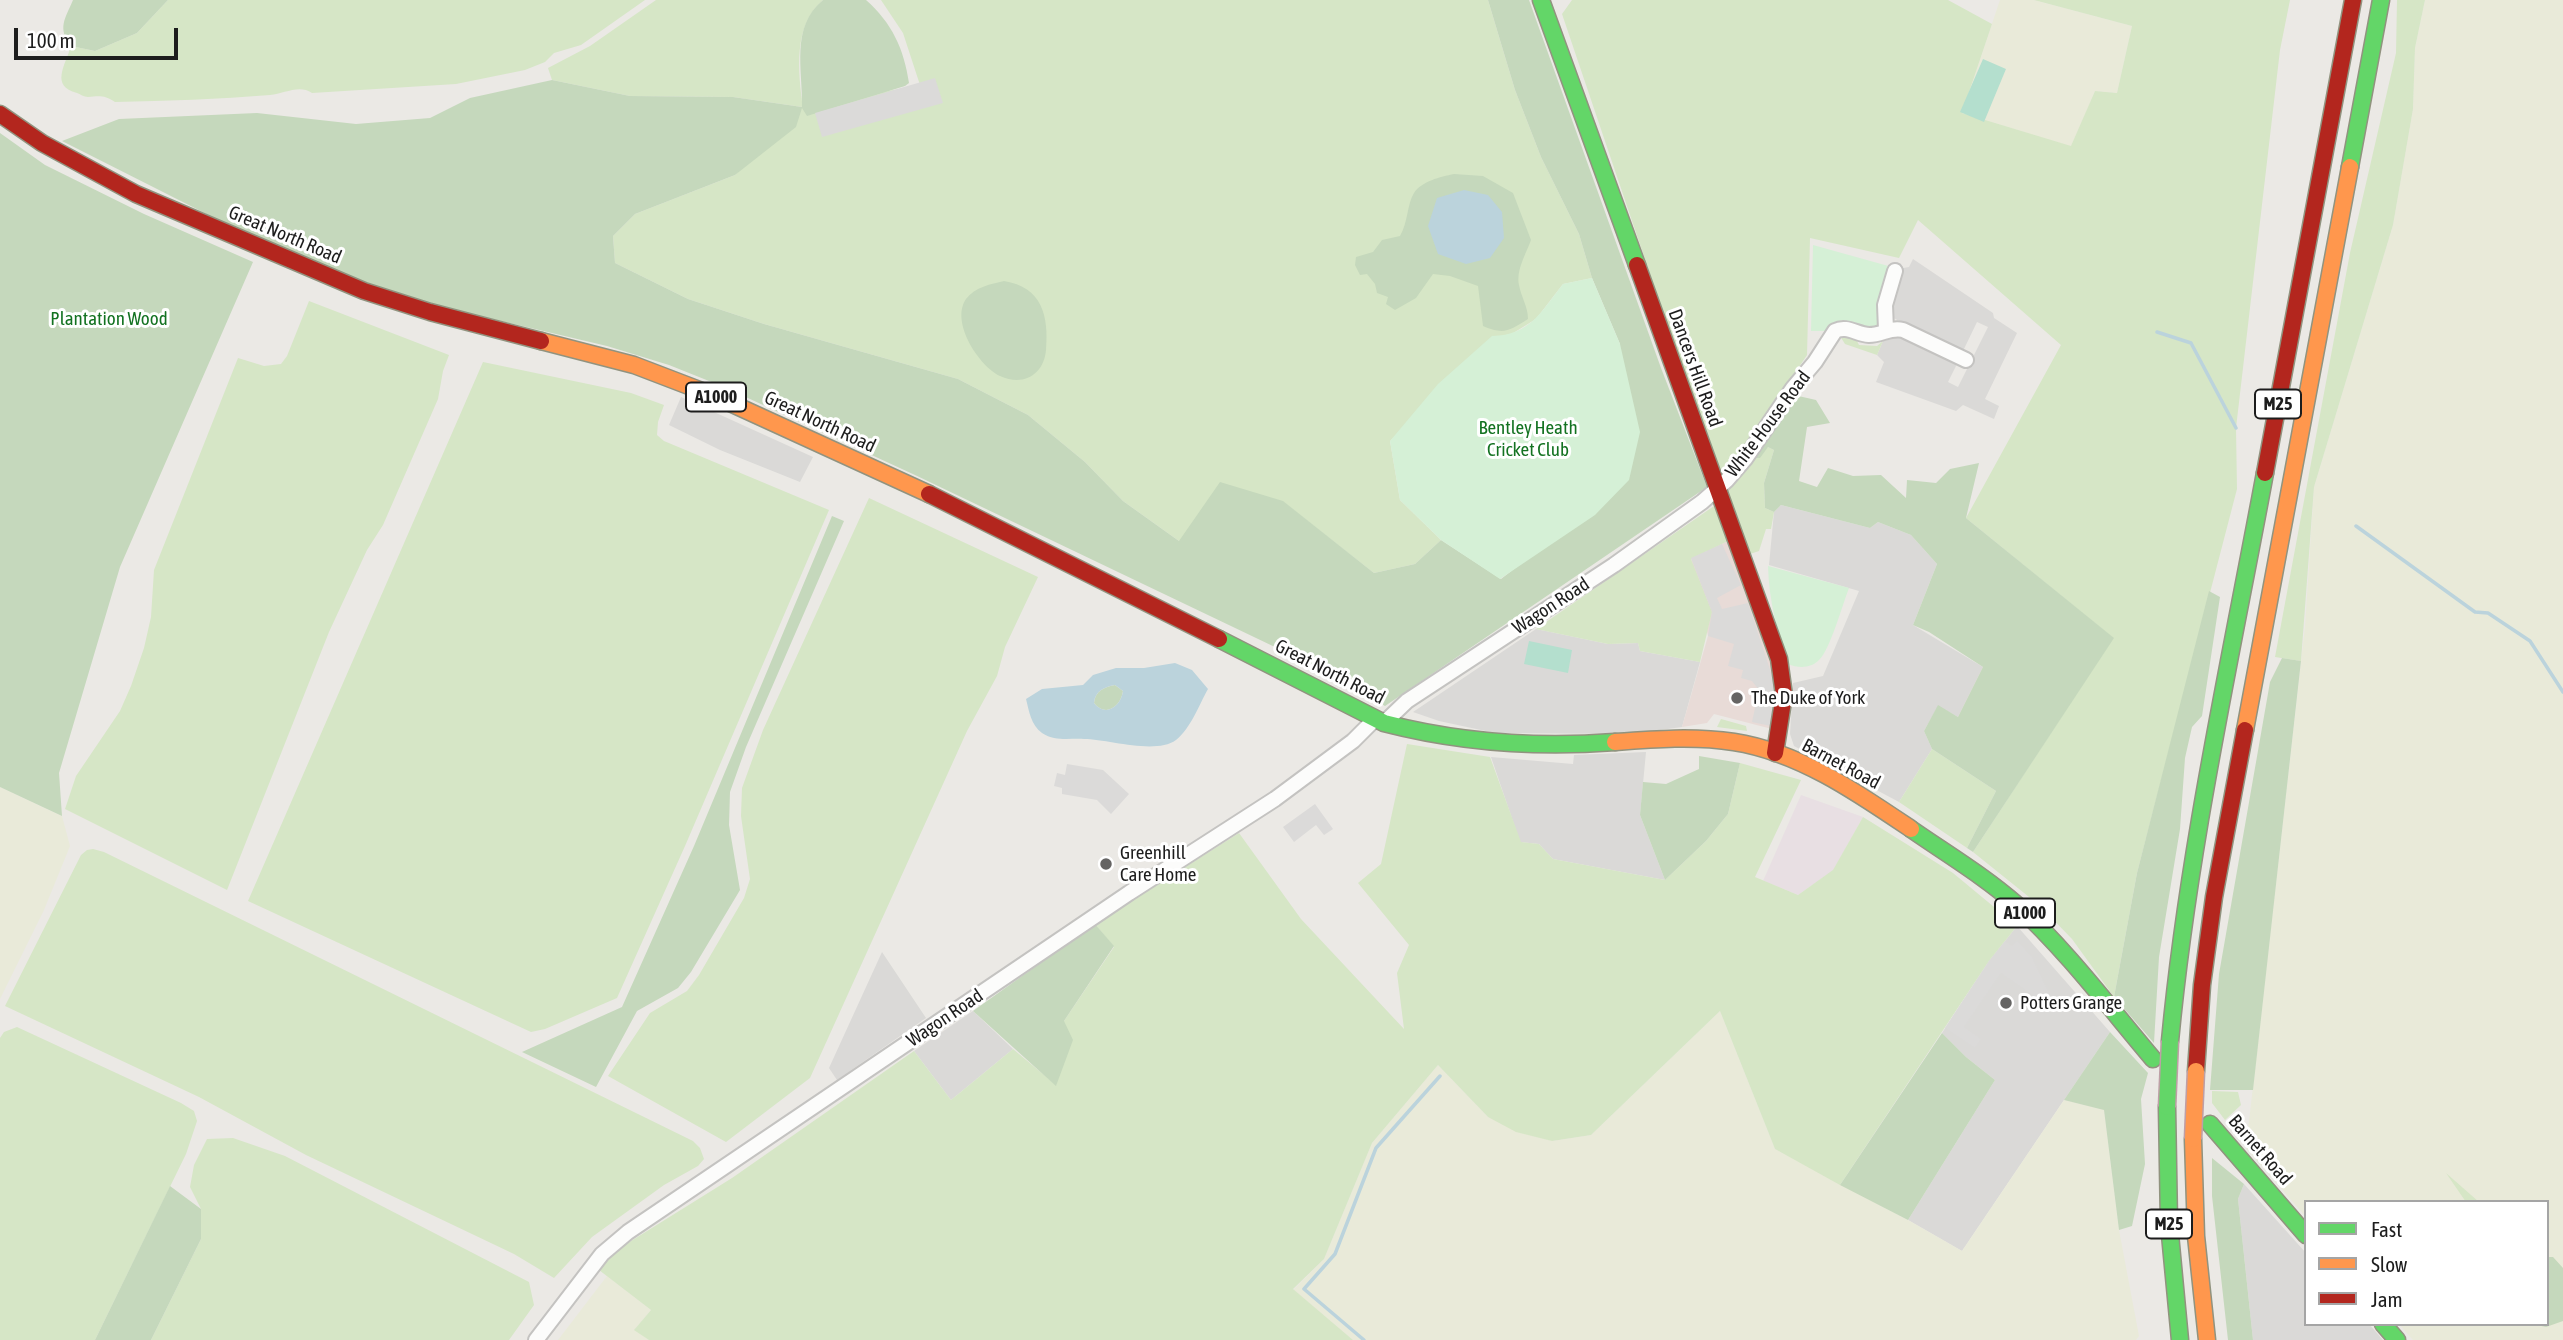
<!DOCTYPE html>
<html>
<head>
<meta charset="utf-8">
<style>
	body { margin:0 }
	#map { position:relative; width:2563px; height:1340px; overflow:hidden; background:#ebe9e5; font-family:"Asap Condensed",sans-serif }
	canvas { display:block }
	.legend { position:absolute; left:2304px; top:1200px; width:245px; height:126px; box-sizing:border-box; background:#fff; border:2px solid #a5a5a5; margin:0; padding:9px 12px; list-style:none; font-size:21px; color:#1d1d1d }
	.legend li { display:flex; align-items:center; gap:14px; height:35px }
	.legend b { width:35px; border:2px solid #a5a5a5 }
	.scale { position:absolute; left:14px; top:28px; width:164px; height:32px; box-sizing:border-box; border:4px solid #1d1d1d; border-top:0; padding-left:9px; font-size:21px; line-height:24px; white-space:nowrap; color:#1d1d1d; -webkit-text-stroke:5px #fff; paint-order:stroke }
</style>
</head>
<body>
<div id="map">
<canvas width="2563" height="1340"></canvas>
<ul class="legend">
<li><b style="height:9px;background:#63d668"></b>Fast</li>
<li><b style="height:9px;background:#ff974d"></b>Slow</li>
<li><b style="height:9px;background:#b3261e"></b>Jam</li>
</ul>
<div class="scale">100 m</div>
</div>
<script>
const ctx = document.querySelector('canvas').getContext('2d');
ctx.lineJoin = 'round';
function fillPath(path, color) {
  ctx.fillStyle = color;
  ctx.fill(path, 'evenodd');
}
function stroke(path, color, width, dash) {
  ctx.strokeStyle = color;
  ctx.lineWidth = width;
  ctx.lineCap = dash ? 'butt' : 'round';
  ctx.setLineDash(dash || []);
  ctx.stroke(path);
}
function write(font, color, halo, rows, align = 'center') {
  ctx.font = font + ' "Asap Condensed",sans-serif';
  ctx.lineWidth = 6;
  ctx.setLineDash([]);
  ctx.textBaseline = 'middle';
  ctx.strokeStyle = halo;
  ctx.fillStyle = color;
  for (const [text, x, y, turn = 0] of rows) {
    ctx.save();
    ctx.translate(x, y);
    ctx.rotate((+turn || 0) * Math.PI / 180);
    ctx.textAlign = isNaN(turn) ? turn : align;
    if (halo) ctx.strokeText(text, 0, 0);
    ctx.fillText(text, 0, 0);
    ctx.restore();
  }
}
const residential = new Path2D(`
	M1913,259l80,54 1,5 23,15 -32,66 14,7 -5,13 -31,-14 -7,6 -80,-29 8,-20 -7,-7 6,-14 17,-4 57,27 -9,18 10,5 30,-60 -11,-5 -14,29 -74,-35 9,-47 11,-2z
	M681,397l132,60 -13,25 -80,-32 -51,-25z
	M1781,505l89,23 8,-6 33,13 26,29 -24,61 70,42 -25,50 -20,-11 -14,25 8,18 -33,53 -105,-56 -4,-12 3,-51 30,-7 36,-85 -90,-26 5,-53z
	M1536,629l72,15 30,-1 2,8 60,11 -18,65 -51,7 -136,-1 -56,-12 -26,-9z
	M1646,752l-6,63 25,65 -112,-21 -14,-15 -19,-2 -29,-85 82,7 1,-9z
	M2017,926l93,106 -148,219 -54,-31 87,-140 -29,-23 -24,-24 47,-72z
	M882,952l44,66 -89,62 -8,-12z
	M973,1011l40,38 -62,51 -37,-49z
	M2244,1184l62,69v71h63l14,16h-130l-15,-141z`);
const commercial = new Path2D(`
	M1728,541l51,148 -7,40 -58,-15 -7,9 -25,4 26,-91 -17,-78z`);
const industrial = new Path2D(`
	M1801,795l62,22 -30,54 -35,24 -35,-14z`);
const farmland = new Path2D(`
	M2000,0h34l98,26 -15,67 -22,-2 -23,56 -110,-34z
	M2425,0h138v1340h-150l-14,-16h148v-122h-241v15l-60,-69 59,-521 9,-140 79,-262 20,-116 2,-61z
	M0,787l62,29 8,30 -26,64 -44,89z
	M1720,1011l55,138 133,71 54,31 102,-151 40,9 15,121 20,106 -3,4h-783l-60,-50 31,-31 48,-116 66,-78 50,52 64,24 39,-6z
	M607,1276l44,34 -16,19 14,11h-91z`);
const grass = new Path2D(`
	M168,0h477l-64,45 -27,8 -9,9 -20,8 -69,14 -144,9c-13,-9 -28,1 -42,2 -51,4 -103,6 -155,7 -10,-7 -16,-6 -27,-5 -4,0 -8,-3 -11,-4 -27,-7 -12,-27 -6,-47l24,5 42,-18z
	M656,0h167c-30,25 -25,72 -20,107l117,-22 -17,-52 -22,-33h607l27,90 26,67 38,77 13,44 -29,6 -27,35 -26,16 -120,106 10,59 41,40 -26,24 -41,9 -91,-71 -104,39 -56,-40 -38,-39 -57,-47 -70,-36 -194,-55 -76,-25 -73,-36 -2,-27 22,-22 100,-39 67,-68 -69,-10 -103,-1 -78,-16 -4,-12 42,-22z
	M1572,0h376l44,24 -30,89 109,33 24,-55 22,2 15,-67 -98,-26h256l-10,50 -44,378 1,61 -100,384 -23,124 -42,-58 -33,-34 -66,-53 140,-214 -147,-120 95,-173 -143,-125 -19,38 -89,-20 -3,117 -74,111 -15,9 -156,-461z
	M2397,0h28l-10,48 -2,61 -20,116 -79,262 -13,174 -26,-4 75,-404 46,-200z
	M309,301l140,54 -6,16 -5,28 -55,126 -16,25 -38,82 -102,258 -162,-81 11,-33 44,-65 11,-25 13,-38 7,-31 3,-47 84,-212 26,8 17,-2 6,-8z
	M1840,336l16,3 3,6 18,1 6,-5 -6,14 -32,-11z
	M483,362l148,31 33,12 -6,17 -1,13 7,6 165,69 -144,336 -68,152 -72,31 -14,3 -283,-131z
	M1768,447l6,3 -10,33 1,25 9,4 -3,17h-5l-7,22 -12,4 -23,-63c18,-16 22,-31 44,-45z
	M869,498l169,79 -33,70 -8,29 -30,55 -157,347 -84,64 -118,-66 42,-63 37,-22 12,-16 45,-77 6,-19 -9,-63 1,-28 21,-58z
	M1714,506l14,35 -37,18 21,53 -12,50 -60,-11 -2,-8 -30,1 -72,-15z
	M1721,719l25,7 1,5 -30,-4z
	M1407,744l83,13 31,85 18,2 14,15 112,21 41,-39 22,-27 12,-51 61,17 -46,97 43,18 35,-25 30,-53 90,56 64,53 -28,35 -149,224 -65,-36 -55,-138 -129,124 -39,6 -36,-9 -28,-15 -50,-52 -66,78 -48,116 -31,30 60,51h-704l-15,-10 17,-20 -52,-40 16,-19 117,-73 182,-127 37,49 62,-51 43,36 8,-64 50,-74 -19,-23 144,-91 62,86 103,110 -7,-56 12,-28 -51,-62 23,-19z
	M1932,749l64,42 -29,57 -68,-46z
	M93,849l11,3 589,289 7,7 4,11 -6,7 -34,19 -72,52 -38,41 -40,-24 -208,-99 -107,-58 -194,-91 76,-151 6,-5z
	M17,1027l164,76 13,8 3,10 -11,33 -91,186h-95v-302l4,-6z
	M2212,1091l26,1 3,13 -16,15 -13,-17z
	M233,1138l52,18 244,126 5,23 -25,35h-358l50,-101v-30l-11,-22 4,-22 13,-26z
	M2446,1173l33,29h-13z`);
const forest = new Path2D(`
	M73,0h95l-31,33 -42,18 -24,-5c-14,-18 -6,-27 2,-46z
	M823,0h43c26,23 38,49 43,83l-4,3 -98,30 -5,-8 -6,19 -61,48 -100,39 -22,22 2,27 73,36 76,25 194,55 70,36 57,47 38,39 56,40 41,-59 63,19 91,72 41,-9 26,-24 60,39 18,-14 101,-221 -28,-66 -13,-44 -38,-77 -26,-67 -27,-90h41l132,368 46,119 -322,219 -62,-36 -408,-195 -191,-88 -55,-22 -62,-19 -174,-41 -68,-20 -105,-44 -198,-100 57,-22 138,-6 99,11 74,-6 40,-20 82,-18 78,16 103,1 69,10c1,-37 -12,-80 21,-107z
	M0,133l45,32 99,49 109,48 -133,305 -61,206 3,43 -62,-29z
	M1454,174l29,2 30,17 18,47c-5,14 -15,30 -12,45 2,12 9,21 9,34 -19,12 -24,16 -45,7l-5,-40 -28,-10 -17,-2 -17,24 -21,12 -9,-6 2,-7 -11,-4 -2,-9 -8,-10 -7,1 -5,-10 1,-8 17,-5 9,-12 18,-4c8,-13 7,-32 14,-43 8,-12 26,-16 40,-19z
	M1004,281c38,6 45,35 42,69 -2,24 -22,37 -46,26 -21,-10 -50,-54 -34,-77 9,-12 25,-15 38,-18z
	M1794,395l22,5 14,23 -23,4 -8,54 18,6 11,-19 25,8 28,-1 25,23 1,-18 29,3 14,-14 29,-6 -13,55 148,120 -141,214 -6,-4 29,-57 -64,-42 -8,-18 14,-26 20,12 25,-50 -54,-35 -16,-7 24,-61 -26,-29 -33,-13 -8,6 -89,-23 -7,7 -9,-4 -1,-25 10,-33 -6,-3 -8,11h-9z
	M832,516l12,5 -98,226 -16,45 -1,33 11,65 -49,82 -13,16 -41,23 -41,76 -74,-35 100,-45 72,-161z
	M2209,591l11,6 -18,119 -10,11 -7,31 -5,71 -21,128 -5,86 -40,-46 23,-124z
	M2282,658l19,3 -48,429h-43l9,-116 51,-292z
	M1115,685l8,6c-2,15 -17,27 -29,12 1,-12 10,-16 21,-18z
	M1699,756l41,7 -12,51 -22,27 -41,39 -25,-65 3,-33 23,2 33,-15z
	M1095,924l19,22 -50,75 9,19 -17,46 -83,-75z
	M2110,1032l38,41 -7,26 4,65 -13,62 -13,4 -15,-120 -40,-10z
	M1942,1033l24,24 29,23 -87,140 -68,-35z
	M2212,1158l32,26 -6,15 15,141h-25l-16,-144z
	M170,1186l31,23v30l-50,101h-56z
	M2547,1257h6l10,11v53l-17,6 -14,-3h15z`);
const park = new Path2D(`
	M1813,245l79,22 -14,60 -4,3 -12,-2 1,-3c-17,-5 -26,-9 -38,6h-14z
	M1592,278l28,66 20,88 -11,48 -34,35 -95,64 -59,-39 -41,-40 -10,-59 48,-57 54,-48c38,-1 49,-24 71,-52z
	M1768,566l81,22c-6,15 -19,62 -30,72 -9,9 -21,8 -31,4 -11,-33 -19,-63 -20,-98z`);
const pitch = new Path2D(`
	M1983,59l23,10 -22,53 -24,-10z
	M1529,641l43,9 -4,23 -44,-9z`);
const parking = new Path2D(`
	M935,78l8,25 -121,34 -7,-24z
	M1722,544l19,41 -24,13 5,11 26,-6 29,88 -6,35 -19,-4 7,-32 -7,-9 -11,-3 2,-8 -15,-4 6,-22 -26,-8 4,-24 -21,-54z
	M1067,764l36,6 26,24 -18,20 -14,-14 -35,-6v-6l-8,-2 3,-13 8,2z
	M1315,804l18,25 -9,6 -8,-10 -22,17 -11,-15z
	M2017,940l15,17 18,38 -6,8 -43,-30 -37,54 17,12 -6,9 -30,-20 44,-67 16,-20 7,5z`);
const water = new Path2D(`
	M1464,190l24,5 14,17 2,26 -14,20 -24,6 -28,-10 -10,-28 9,-28z
	M1175,663l17,7 16,19c-9,16 -17,39 -32,51 -21,15 -68,-1 -92,-1 -14,-1 -28,3 -42,-6 -11,-8 -13,-22 -16,-34l16,-10 41,-4 10,-10 23,-7h28zM1115,685l8,6c-2,15 -17,27 -29,12 1,-12 10,-16 21,-18z`);
const stream = new Path2D(`
	M2157,332l34,11 45,85
	M2356,526l119,86 13,1 42,28 33,51
	M1364,1340l-60,-51 31,-35 41,-106 64,-72`);
const street = new Path2D(`
	M1886,330l-1,-25 10,-34
	M1384,723l23,-22 207,-136 88,-63 25,-22 18,-21 48,-71 22,-26 20,-31c12,-6 21,3 34,4 13,0 21,-8 34,-5l63,30
	M536,1340l66,-86 26,-22 501,-339 146,-94 78,-58 22,-22`);
const fast = new Path2D(`
	M1541,0l96,265
	M2350,167l31,-167
	M1219,639l165,84c77,20 152,25 231,19
	M1911,829c36,25 73,47 106,76 50,46 92,102 136,154
	M2170,1041c18,-191 60,-379 95,-568
	M2167,1107l2,117 11,116
	M2210,1124l96,111
	M2383,1324l14,16`);
const slow = new Path2D(`
	M541,341l93,24 81,31 214,98
	M2245,730l105,-563
	M1615,742c40,-3 80,-6 119,0 65,10 124,51 177,87
	M2193,1139l3,97 11,104`);
const jam = new Path2D(`
	M0,114l42,29 94,51 228,97 66,21 111,29
	M1637,265l142,394 5,36 -9,58
	M2265,473l88,-473
	M929,494l290,145
	M2196,1071l6,-86 12,-88 31,-167`);
const fastBridge = new Path2D(`
	M2167,1107l3,-66`);
const slowBridge = new Path2D(`
	M2193,1139l3,-68`);
const markers = [
	[1737,698,7,"#656463"],
	[1106,864,7,"#656463"],
	[2006,1003,7,"#656463"]
];
const shields = [
	[716,397,60],
	[2278,404,46],
	[2025,913,60],
	[2169,1224,46]
];
const shieldNames = [
	["A1000",716,397],
	["M25",2278,404],
	["A1000",2025,913],
	["M25",2169,1224]
];
const streetNames = [
	["Great North Road",285,235,23],
	["Dancers Hill Road",1695,368,70],
	["Great North Road",820,422,25],
	["White House Road",1768,424,-53],
	["Wagon Road",1551,606,-33],
	["Great North Road",1330,672,27],
	["Barnet Road",1841,764,28],
	["Wagon Road",945,1018,-34],
	["Barnet Road",2260,1150,49]
];
const parkNames = [
	["Plantation Wood",109,319],
	["Bentley Heath",1528,428],
	["Cricket Club",1528,450]
];
const poiNames = [
	["The Duke of York",1751,698],
	["Greenhill",1120,853],
	["Care Home",1120,875],
	["Potters Grange",2020,1003]
];
fillPath(residential, '#dad9d7');
fillPath(commercial, '#e8dbd7');
fillPath(industrial, '#e8dfe3');
fillPath(farmland, '#e9ead9');
fillPath(grass, '#d6e6c6');
fillPath(forest, '#c5d8bc');
fillPath(park, '#d5f0d6');
fillPath(pitch, '#b4dfce');
fillPath(parking, '#dbdad9');
fillPath(water, '#bbd3dc');
stroke(stream, '#bbd3dc', 3.5);
stroke(street, '#c4c3c1', 18);
stroke(fast, '#91937f', 19);
stroke(slow, '#91937f', 19);
stroke(jam, '#91937f', 19);
stroke(street, '#fcfcfb', 14);
stroke(fast, '#63d668', 16);
stroke(slow, '#ff974d', 16);
stroke(jam, '#b3261e', 16);
stroke(fastBridge, '#be9fa6', 19, []);
stroke(slowBridge, '#be9fa6', 19, []);
stroke(fastBridge, '#63d668', 16);
stroke(slowBridge, '#ff974d', 16);
for (const [x, y, r, color] of markers) {
  const dot = new Path2D();
  dot.arc(x, y, r, 0, 2 * Math.PI);
  ctx.fillStyle = color;
  ctx.fill(dot);
  stroke(dot, '#fff', 2.5);
}
for (const [x, y, w] of shields) {
  const box = new Path2D();
  box.roundRect(x - w / 2, y - 14.5, w, 29, 5);
  ctx.fillStyle = '#fff';
  ctx.fill(box);
  stroke(box, '#1d1d1d', 2);
}
write('bold 18px', '#1d1d1d', null, shieldNames);
write('19px', '#1d1d1d', '#fff', streetNames);
write('19px', '#137221', '#fff', parkNames);
write('19px', '#1d1d1d', '#fff', poiNames, 'left');
</script>
</body>
</html>
